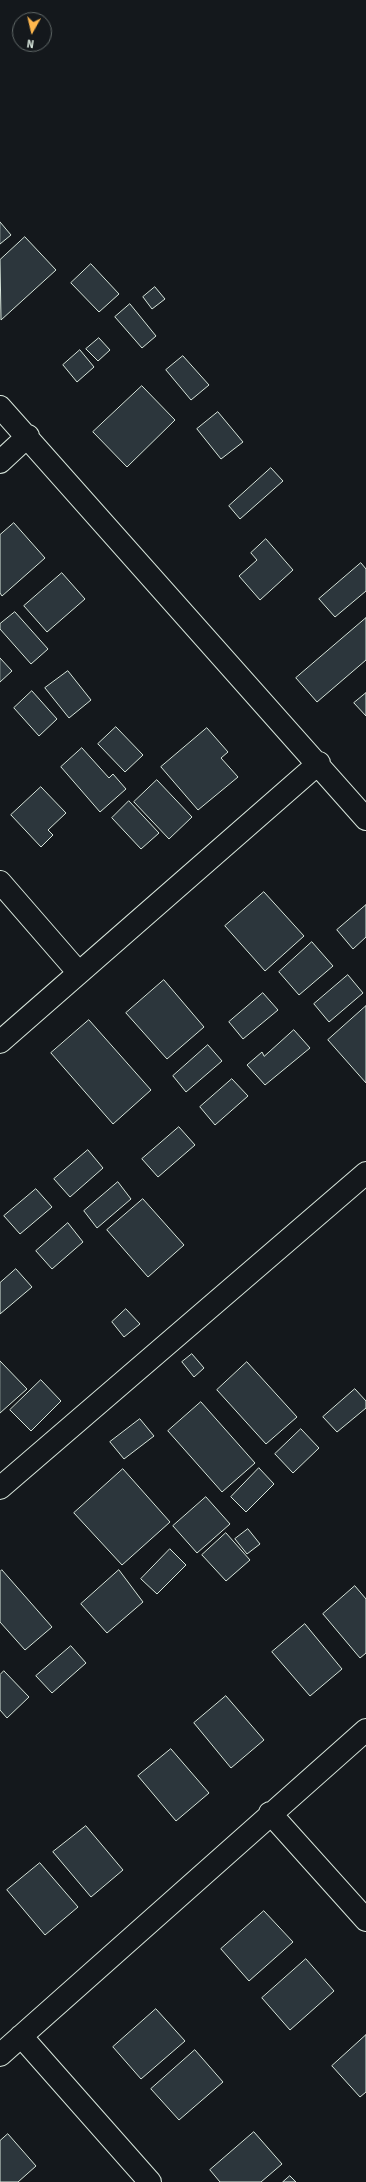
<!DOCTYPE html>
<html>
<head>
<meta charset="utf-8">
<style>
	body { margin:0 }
	#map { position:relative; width:366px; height:2182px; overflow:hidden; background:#14181c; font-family:"Source Sans 3",sans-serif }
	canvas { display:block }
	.north { position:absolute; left:12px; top:12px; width:40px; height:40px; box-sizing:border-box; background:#14181c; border:1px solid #626a69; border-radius:50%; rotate:188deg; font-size:11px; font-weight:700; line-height:16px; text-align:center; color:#d8e6dc }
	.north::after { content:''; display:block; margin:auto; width:14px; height:18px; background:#ffb74d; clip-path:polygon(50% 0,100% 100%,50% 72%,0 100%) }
</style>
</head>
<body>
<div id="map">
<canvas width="366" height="2182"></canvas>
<div class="north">N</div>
</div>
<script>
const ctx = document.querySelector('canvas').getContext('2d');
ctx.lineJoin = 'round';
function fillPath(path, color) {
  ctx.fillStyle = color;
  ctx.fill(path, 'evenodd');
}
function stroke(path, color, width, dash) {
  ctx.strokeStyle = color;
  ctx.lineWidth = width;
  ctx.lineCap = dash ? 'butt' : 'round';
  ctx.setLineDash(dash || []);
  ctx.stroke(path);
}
const building = new Path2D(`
	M0,222l11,13 -11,9z
	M25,237l31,33 -55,50 -1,-60z
	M91,264l28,30 -20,18 -28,-29z
	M155,287l10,12 -13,10 -9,-12z
	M130,304l26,32 -14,12 -27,-31z
	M99,338l11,12 -12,11 -12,-12z
	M80,350l14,17 -17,15 -14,-17z
	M183,356l26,29 -18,15 -25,-30z
	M142,386l33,34 -48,47 -34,-35z
	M218,412l25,30 -22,17 -24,-30z
	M271,468l12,13 -43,38 -11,-13z
	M14,523l31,35 -43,38 -2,-3v-58z
	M266,539l27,31 -33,30 -21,-24 18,-16 -6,-7z
	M361,563l5,6v22l-31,26 -16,-18z
	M62,573l23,26 -38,33 -23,-26z
	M15,612l33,37 -17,15 -31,-35v-5z
	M366,618v42l-49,42 -21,-24z
	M0,658l12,13 -12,11z
	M68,671l23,29 -22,18 -24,-30z
	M32,691l25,28 -18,17 -25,-28z
	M366,693v23l-12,-13z
	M116,727l27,28 -18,17 -27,-28z
	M207,728l21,24 -7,6 17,19 -40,33 -37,-43z
	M82,748l27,30 4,-4 13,15 -26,23 -39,-45z
	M157,780l35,37 -23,22 -35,-37z
	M41,787l25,26 -18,17 5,5 -12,12 -30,-32z
	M129,801l30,32 -18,16 -29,-31z
	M264,892l40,44 -39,35 -40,-45z
	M366,905v32l-13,12 -16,-19z
	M312,942l21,24 -34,29 -20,-23z
	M348,975l15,18 -34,29 -15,-18z
	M164,980l40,47 -37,32 -41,-46z
	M263,993l15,17 -35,29 -14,-17z
	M366,1006v77l-38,-43z
	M89,1020l62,70 -38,34 -62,-71z
	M294,1030l16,18 -45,37 -18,-20 15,-13 2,4z
	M208,1045l14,16 -36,31 -13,-16z
	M232,1079l16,17 -33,29 -15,-18z
	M179,1127l16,18 -37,32 -16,-18z
	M88,1150l15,18 -33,29 -16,-18z
	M118,1182l13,17 -34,29 -13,-17z
	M36,1189l16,18 -32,27 -16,-18z
	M143,1199l41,46 -36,32 -41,-47z
	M68,1223l15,19 -31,27 -16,-18z
	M16,1269l16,18 -32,27v-31z
	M126,1309l14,15 -16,13 -12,-15z
	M192,1354l12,14 -10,9 -12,-15z
	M0,1361l27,28 -27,24z
	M247,1362l50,55 -31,27 -49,-54z
	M41,1380l20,21 -30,30 -21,-21z
	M355,1389l11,12v7l-29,24 -14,-15z
	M201,1402l54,61 -33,29 -54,-61z
	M140,1419l14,17 -30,23 -14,-17z
	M301,1429l18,19 -26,25 -18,-19z
	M259,1468l15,16 -28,28 -15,-15z
	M123,1469l47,53 -48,43 -48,-52z
	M206,1497l24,27 -33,29 -24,-27z
	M248,1529l12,15 -13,10 -12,-15z
	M226,1533l24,27 -24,21 -24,-26z
	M170,1549l16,16 -29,29 -16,-15z
	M2,1570l50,57 -27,23 -25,-28v-50z
	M119,1570l24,32 -36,31 -26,-29z
	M355,1586l11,13v54l-6,5 -37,-44z
	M305,1624l37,45 -32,27 -38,-44z
	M71,1646l15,17 -34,30 -16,-17z
	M4,1671l25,26 -22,21 -7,-8v-35z
	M226,1696l38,44 -33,28 -37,-45z
	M171,1749l38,44 -33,28 -38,-45z
	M86,1826l37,44 -32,27 -38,-45z
	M40,1863l38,44 -33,28 -38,-45z
	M264,1911l29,31 -44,39 -28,-32z
	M306,1959l28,32 -44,39 -28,-32z
	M156,2009l29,32 -44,38 -28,-32z
	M366,2035v57l-6,5 -28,-31z
	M195,2050l28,32 -44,38 -28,-31z
	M254,2132l28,32 -21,18h-41l-10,-12z
	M8,2134l28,32 -18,16h-18v-41z
	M290,2176l6,6h-13z`);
const street = new Path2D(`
	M0,407l366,412
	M0,462l28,-26
	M0,882l79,91
	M0,1042l319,-279
	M0,1488l366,-315
	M270,1813l96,107
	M21,2036l129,146
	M0,2055l366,-325`);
fillPath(building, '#2c363c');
stroke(building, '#d8e6dc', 1);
stroke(street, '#d8e6dc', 24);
stroke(street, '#14181c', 22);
</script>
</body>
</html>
